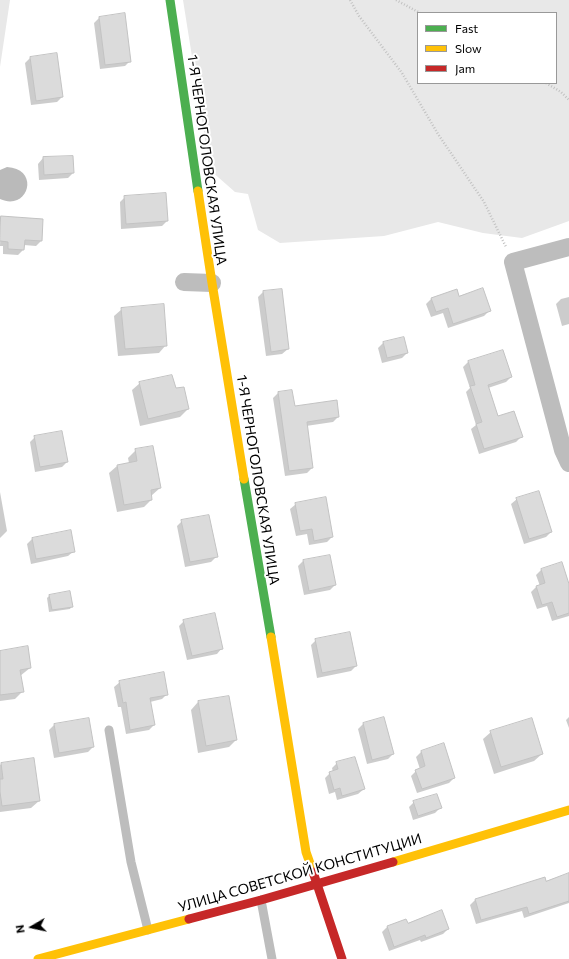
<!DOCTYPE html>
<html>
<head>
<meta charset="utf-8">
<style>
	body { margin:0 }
	#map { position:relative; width:569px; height:959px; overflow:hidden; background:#fff; font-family:Commissioner,sans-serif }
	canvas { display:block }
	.legend { position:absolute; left:417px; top:12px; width:140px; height:72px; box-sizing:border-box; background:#fff; border:1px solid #999; margin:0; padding:5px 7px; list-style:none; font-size:12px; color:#000 }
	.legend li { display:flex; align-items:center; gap:8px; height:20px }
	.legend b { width:20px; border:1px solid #999 }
	.north { position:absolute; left:12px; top:907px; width:40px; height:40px; -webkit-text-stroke:3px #fff; paint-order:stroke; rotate:261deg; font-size:11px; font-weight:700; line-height:16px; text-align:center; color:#000 }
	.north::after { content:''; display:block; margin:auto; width:14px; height:18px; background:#000; clip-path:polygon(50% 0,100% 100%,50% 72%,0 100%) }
</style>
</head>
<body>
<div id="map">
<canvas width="569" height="959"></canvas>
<ul class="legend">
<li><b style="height:5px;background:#4caf50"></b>Fast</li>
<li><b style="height:5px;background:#ffc107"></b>Slow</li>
<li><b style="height:5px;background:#c62828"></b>Jam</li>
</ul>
<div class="north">N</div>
</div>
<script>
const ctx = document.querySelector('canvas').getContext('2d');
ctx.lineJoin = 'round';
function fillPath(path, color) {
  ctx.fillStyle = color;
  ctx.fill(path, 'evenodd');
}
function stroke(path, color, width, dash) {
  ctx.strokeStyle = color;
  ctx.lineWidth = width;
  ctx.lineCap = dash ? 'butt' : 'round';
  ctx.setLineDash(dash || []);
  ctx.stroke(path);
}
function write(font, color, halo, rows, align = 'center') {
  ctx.font = font + ' Commissioner,sans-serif';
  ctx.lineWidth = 4;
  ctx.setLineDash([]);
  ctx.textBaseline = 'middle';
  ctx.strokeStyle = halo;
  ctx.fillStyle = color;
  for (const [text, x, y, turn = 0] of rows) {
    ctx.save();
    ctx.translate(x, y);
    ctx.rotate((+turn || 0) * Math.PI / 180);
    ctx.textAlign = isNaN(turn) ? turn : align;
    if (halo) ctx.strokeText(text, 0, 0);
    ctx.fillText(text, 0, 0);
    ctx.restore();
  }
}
const green = new Path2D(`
	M0,0h10l-10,67z
	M183,0h386v221l-47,17 -39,-5 -45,-11 -54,14 -104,7 -22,-13 -10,-36 -13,-2 -25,-22zM418,13h138v70h-138z`);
const water = new Path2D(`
	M7,167c34,2 21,45 -7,32v-29z`);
const shadow = new Path2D(`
	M99,18l31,43 -5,5 -25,3 -6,-46z
	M30,58l32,39 -5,5 -26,3 -6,-42z
	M43,158l30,15 -5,5 -29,2 -1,-16z
	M125,197l42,24 -5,5 -41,3 -1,-27z
	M1,217l41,2 -1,22 -5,5 -12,-1 -1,5 -5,5 -15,-1v-8h-3z
	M282,290l6,59 -6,5 -16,2 -8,-59 5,-5z
	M457,290l2,8 30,13 -5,5 -36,12 -5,-15 -12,4 -5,-13 5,-5z
	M569,297v27l-7,2 -6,-22 5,-5z
	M122,309l44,36 -7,8 -41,3 -4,-40z
	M383,343l24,10 -5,5 -20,5 -4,-15z
	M503,351l8,26 -5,5 -18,6 10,30 23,19 -5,5 -37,12 -8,-25 5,-4 -10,-33 4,-4 -7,-21 5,-5z
	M140,383l35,7 13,19 -8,8 -40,9 -8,-36z
	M278,393l16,14 44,10 -5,5 -27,4 6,42 -5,5 -22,3 -12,-78z
	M35,437l32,25 -5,5 -27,5 -5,-30z
	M136,450l24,38 -9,8v4l-7,7 -27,5 -8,-39 8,-7 12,-3 -1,-5z
	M0,492l7,39 -7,7z
	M517,499l34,33 -5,5 -22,7 -13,-40z
	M296,504l36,33 -5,5 -18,3 -2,-11 -11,2 -6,-27z
	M182,521l34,36 -5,5 -26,5 -8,-41z
	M32,539l42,12 -6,5 -37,8 -4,-20z
	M329,556l6,29 -5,5 -26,5 -6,-29 5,-5z
	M541,570l28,17v29l-17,5 -5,-15 -10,3 -6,-17 5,-5 4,-1 -4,-11z
	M70,592l2,14 -2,3 -21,3 -2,-14 2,-2z
	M184,621l38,27 -5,6 -30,6 -8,-34z
	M316,640l40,26 -5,5 -34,7 -6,-33z
	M0,652l30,16 -10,8 3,15 -8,8 -15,2z
	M120,682l47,12 -5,5 -12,3 4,23 -5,5 -23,4 -5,-27h-3l-4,-20z
	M198,702l38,38 -7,7 -31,6 -7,-43z
	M569,717v11l-3,-8z
	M383,719l10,35 -5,5 -21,5 -9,-35 5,-5z
	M54,725l39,22 -5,5 -34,6 -5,-28z
	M491,732l51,22 -8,7 -40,13 -11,-35z
	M443,745l11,33 -5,5 -32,10 -6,-17 5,-5 4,-2 -4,-12 5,-5z
	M337,763l27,26 -6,5 -21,6 -2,-8 -6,2 -4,-16 5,-5 3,-1 -1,-4z
	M1,764l38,37 -8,7 -31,4v-47z
	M414,802l26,6 -5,5 -22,7 -4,-13z
	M569,874v29l-45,15 -2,-7 -46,13 -6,-19 5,-5 70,-18z
	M406,920l1,4 41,5 -5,5 -22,8 -1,-2 -31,11 -7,-19 5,-5z`);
const building = new Path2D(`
	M125,13l6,49 -26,3 -6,-48z
	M57,53l6,44 -27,4 -6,-44z
	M73,156l1,17 -30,2 -1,-18z
	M166,193l2,28 -42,3 -2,-28z
	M1,216l42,3 -1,22 -17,-1 -1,10 -16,-1v-7l-8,-1z
	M483,288l8,23 -38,13 -5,-16 -12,4 -5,-14 26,-9 2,7z
	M282,289l7,60 -18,3 -8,-61z
	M164,304l3,42 -42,3 -4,-41z
	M404,337l4,16 -21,5 -4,-16z
	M503,350l9,27 -24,8 10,31 16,-5 9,26 -39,12 -8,-25 6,-2 -12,-36 5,-1 -7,-24z
	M172,375l4,13 8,-1 5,22 -41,10 -9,-37z
	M292,390l3,16 42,-6 2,17 -32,5 6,46 -24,3 -11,-79z
	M62,431l6,31 -28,5 -6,-31z
	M153,446l8,42 -10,2 1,10 -28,5 -7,-40 20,-4 -2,-12z
	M539,491l13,41 -23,7 -13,-41z
	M326,497l7,40 -19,4 -2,-12 -12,2 -5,-28z
	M209,515l9,42 -28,5 -9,-42z
	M71,530l4,22 -39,7 -4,-21z
	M330,555l6,30 -27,6 -6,-31z
	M562,562l7,22v29l-12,4 -5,-15 -10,3 -6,-19 9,-3 -4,-14z
	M70,591l3,16 -21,3 -3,-15z
	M215,613l8,36 -31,7 -9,-36z
	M350,632l7,34 -35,7 -7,-34z
	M28,646l3,22 -11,2 4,22 -24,3v-44z
	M164,672l4,23 -18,3 5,27 -25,5 -4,-28 -3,1 -4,-22z
	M229,696l8,44 -31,6 -8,-45z
	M384,717l10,37 -22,6 -9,-37z
	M89,718l5,29 -35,6 -5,-29z
	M532,718l11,36 -42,13 -11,-36z
	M444,743l11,35 -33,11 -7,-19 10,-4 -4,-15z
	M355,757l10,32 -23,7 -2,-8 -6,2 -5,-18 9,-3 -2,-7z
	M34,758l6,43 -38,5 -2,-14v-13h3l-2,-16z
	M437,794l5,14 -24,8 -5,-15z
	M569,873v28l-40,13 -2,-7 -46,13 -6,-21 70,-22 1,4z
	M442,910l7,19 -23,9 -1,-3 -31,12 -7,-21 19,-7 2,4z`);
const path = new Path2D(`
	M350,0l9,16 43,57 36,61 46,68 22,45
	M396,0l24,13
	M546,83l15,9 8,8`);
const lane = new Path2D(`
	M109,730l22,132 17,68
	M261,900l11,59`);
const street = new Path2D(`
	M569,247l-56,15 50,188 6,13
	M184,282l28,1`);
const fast = new Path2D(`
	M170,0l28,191
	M244,479l27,158`);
const slow = new Path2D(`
	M198,191l14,92 32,196
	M271,637l35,215 7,20
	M393,862l176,-52
	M38,959l151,-40`);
const jam = new Path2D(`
	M313,872l29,87
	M189,919l72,-19 132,-38`);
const streetNames = [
	["1-Я ЧЕРНОГОЛОВСКАЯ УЛИЦА",207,160,82],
	["1-Я ЧЕРНОГОЛОВСКАЯ УЛИЦА",258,480,81],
	["УЛИЦА СОВЕТСКОЙ КОНСТИТУЦИИ",300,873,-16]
];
fillPath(green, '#e8e8e8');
fillPath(water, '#bababa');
fillPath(shadow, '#0003');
fillPath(building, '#dbdbdb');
stroke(building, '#c3c3c3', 1);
stroke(path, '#c2c2c2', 2.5, [1, 2]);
stroke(lane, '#bdbdbd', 9);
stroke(street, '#bdbdbd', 18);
stroke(fast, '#4caf50', 9);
stroke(slow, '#ffc107', 9);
stroke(jam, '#c62828', 9);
write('14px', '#000', '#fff', streetNames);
</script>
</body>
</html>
